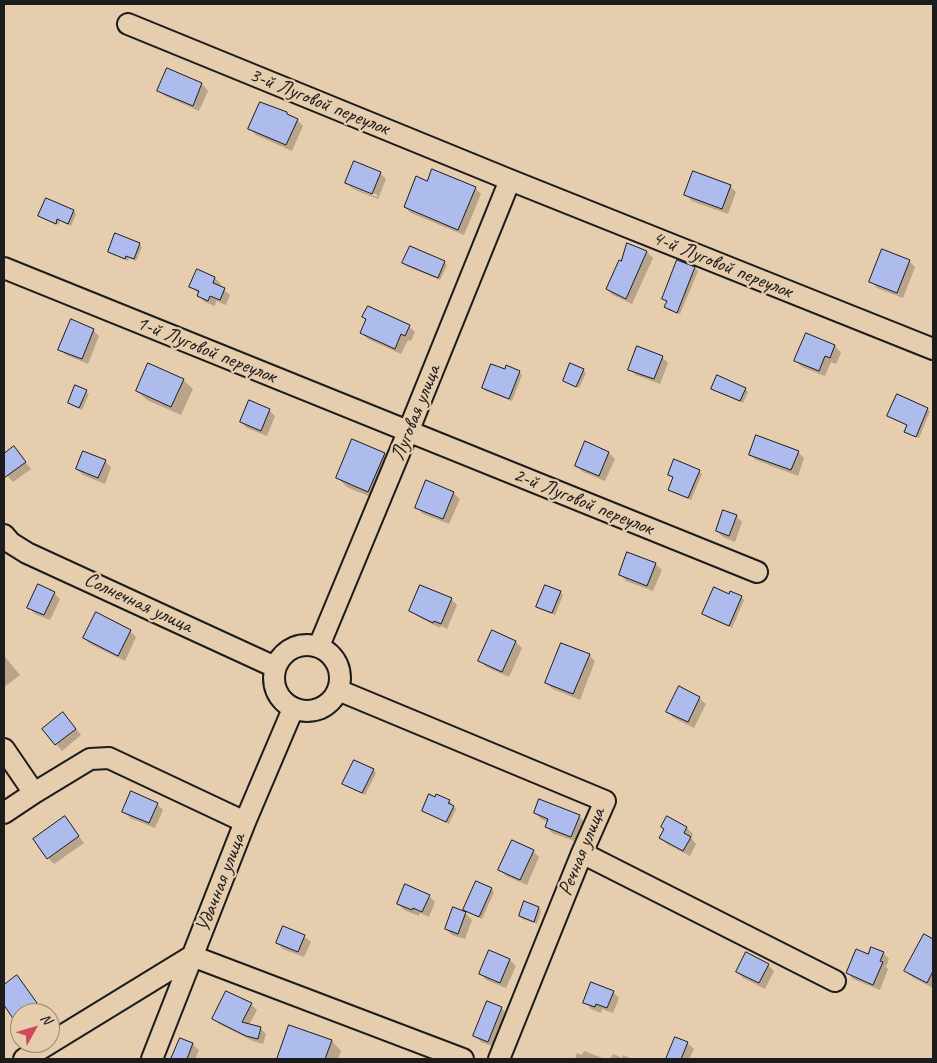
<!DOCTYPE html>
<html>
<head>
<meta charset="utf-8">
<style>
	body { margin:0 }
	#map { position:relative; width:937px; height:1063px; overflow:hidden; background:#e5cdae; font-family:Caveat,sans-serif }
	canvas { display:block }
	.frame { position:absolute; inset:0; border:5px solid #1c1c1c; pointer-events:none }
	.north { position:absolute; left:10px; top:1003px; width:50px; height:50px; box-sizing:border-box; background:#e5cdae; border:1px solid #958674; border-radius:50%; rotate:51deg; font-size:14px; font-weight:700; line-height:20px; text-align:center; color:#1c1c1c }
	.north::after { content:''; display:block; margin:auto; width:18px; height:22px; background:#d1495b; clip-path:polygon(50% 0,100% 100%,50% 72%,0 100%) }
</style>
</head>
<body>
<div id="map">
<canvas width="937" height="1063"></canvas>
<div class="frame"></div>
<div class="north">N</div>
</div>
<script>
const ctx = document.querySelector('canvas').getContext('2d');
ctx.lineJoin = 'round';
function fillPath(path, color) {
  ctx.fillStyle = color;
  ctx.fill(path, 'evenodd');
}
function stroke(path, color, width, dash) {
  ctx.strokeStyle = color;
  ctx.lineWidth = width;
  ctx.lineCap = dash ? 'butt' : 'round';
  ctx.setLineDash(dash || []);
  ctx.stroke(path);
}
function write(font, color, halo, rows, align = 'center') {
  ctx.font = font + ' Caveat,sans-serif';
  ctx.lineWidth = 4.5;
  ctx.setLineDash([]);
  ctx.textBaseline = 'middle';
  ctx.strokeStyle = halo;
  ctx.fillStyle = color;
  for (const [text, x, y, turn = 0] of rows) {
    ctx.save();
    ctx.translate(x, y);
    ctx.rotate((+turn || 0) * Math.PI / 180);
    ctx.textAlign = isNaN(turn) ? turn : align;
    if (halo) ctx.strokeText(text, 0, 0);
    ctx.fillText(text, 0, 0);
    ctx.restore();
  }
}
const shadow = new Path2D(`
	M167,70l35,14 6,7 -9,20 -34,-15 -6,-6z
	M286,113l11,7 6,6 -11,25 -36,-16 -6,-7z
	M380,173l6,6 -8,20 -25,-10 -6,-6zM352,185l26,10 -1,2 -25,-10z
	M428,183l47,5 6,6 -17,41 -53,-22 -6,-6z
	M730,186l6,6 -8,22 -36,-13 -6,-6z
	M74,211l2,3 -5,12 -11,-5 -2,4 -18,-9z
	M139,245l3,2 -6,14 -7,-3 -1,3 -19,-9z
	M647,252l6,6 -21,46 -19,-9 -6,-6z
	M678,261l17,7 3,3 -18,43 -12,-4 -2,-3 2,-5 -4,-3z
	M909,261l6,6 -12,31 -26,-10 -6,-7z
	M444,262l3,3 -7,15 -34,-14 -2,-3z
	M215,278l6,6 -1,3 10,8 -4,10 -10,-4 -1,5 -10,-4 -6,-6v-2l-8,-7z
	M364,317l45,9 6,6 -4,9 -3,-1 -7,14 -33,-15 -7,-6 6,-13z
	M93,330l6,6 -11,28 -22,-9 -6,-6z
	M806,335l29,11 6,7 -5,11 -5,-2 -6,14 -23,-9 -6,-6z
	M662,357l6,6 -8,21 -24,-9 -6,-6z
	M583,370l3,3 -7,15 -15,-8z
	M505,371l14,1 3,3 -10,26 -26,-10 -3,-3z
	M183,380l10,9 -12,26 -34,-15 -10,-9z
	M76,387l13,7 -7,16 -13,-7z
	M712,389h33l3,3 -5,11 -28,-12z
	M898,395l32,16 -11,27 -13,-7 2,-5 -19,-10z
	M269,410l6,6 -8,20 -20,-8 -6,-6z
	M14,448l17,21 -18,13 -9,-10v-17z
	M798,452l6,6 -6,18 -42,-16 -6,-6z
	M609,453l6,6 -10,22 -22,-9 -6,-6z
	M384,454l9,9 -15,37 -31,-13 -9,-9z
	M105,461l6,6 -6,17 -22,-9 -6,-6z
	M699,471l3,3 -11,26 -19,-8 -3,-3 5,-11 -5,-3z
	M453,493l7,6 -11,25 -26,-10 -6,-6z
	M736,516l6,6 -7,20 -12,-5 -6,-6z
	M655,564l7,6 -9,21 -27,-10 -6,-7z
	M560,592l3,3 -8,20 -15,-6 -3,-2z
	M54,593l6,6 -10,21 -15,-6 -6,-7z
	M730,595l11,2 3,3 -12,28 -25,-11 -3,-3z
	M451,599l6,6 -10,24 -6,-3 -1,2 -23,-12 -7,-6z
	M130,631l6,6 -11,24 -35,-17 -6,-6z
	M516,642l6,6 -13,29 -23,-10 -6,-7z
	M589,655l6,6 -15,39 -27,-11 -7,-6z
	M4,656l16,19 -16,12z
	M699,698l7,6 -12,24 -20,-10 -6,-6z
	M69,720l12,15 -19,16 -18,-22z
	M373,770l3,3 -11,22 -21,-11z
	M449,801l3,2 -1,3 5,3 -7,15 -26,-13z
	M157,804l6,6 -8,18 -25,-10 -6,-7z
	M535,813l44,3 6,7 -8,19 -25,-9 -6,-7 2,-4 -7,-3z
	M65,818l19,25 -30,21 -6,-6z
	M668,818l19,10 6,6 -2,4 5,6 -6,12 -23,-12 -6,-6 4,-8z
	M533,851l6,6 -12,28 -21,-9 -6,-6z
	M491,889l3,3 -12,27 -17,-10z
	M429,896l6,6 -6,15 -9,-4 -1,3 -15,-6 -6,-6z
	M525,903l14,5 2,3 -4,13 -14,-5 -3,-3z
	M453,909l13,5 6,6 -7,19 -13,-4 -6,-6z
	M925,935l8,5v48l-21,-11 -7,-6z
	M304,936l7,6 -7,15 -21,-8 -6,-7z
	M883,953l6,6 -3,8 2,2 -8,21 -27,-11 -6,-7 21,-16z
	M510,960l6,6 -10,22 -20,-8 -6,-7z
	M768,965l6,6 -9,18 -22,-11 -6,-6z
	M17,977l25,33 -4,3h-18v10l-16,-20v-17z
	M613,992l6,6 -6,15 -11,-4 -1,4 -10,-4 -6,-7z
	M251,1004l6,6 -8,15 11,3 6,6 -3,10 -10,-3 -34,-17 -5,-5z
	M501,1008l6,6 -13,33 -13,-5 -6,-6z
	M180,1040l12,4 7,6 -4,9h-22z
	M332,1041l9,10 -3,8h-54l-4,-4z
	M687,1043l7,6 -5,10 -21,-1z
	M584,1051l21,8h-30l2,-6 5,2z
	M613,1054l9,4 1,-3 9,4h-22z`);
const building = new Path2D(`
	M167,68l35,15 -9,23 -36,-15z
	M260,102l27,10v2l11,5 -12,26 -38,-16z
	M354,161l27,11 -9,22 -27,-11z
	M432,169l44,18 -18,43 -54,-23 12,-31 11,5z
	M693,171l38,14 -9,24 -38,-14z
	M46,198l28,12 -6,14 -11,-5 -1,5 -18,-8z
	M115,233l25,10 -6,16 -8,-3 -1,3 -17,-7z
	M627,243l20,8 -21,48 -20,-10 13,-29 2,1z
	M410,246l35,15 -7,17 -36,-15z
	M882,249l28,11 -13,33 -28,-11z
	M677,260l18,7 -18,46 -13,-6 3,-6 -5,-2z
	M197,269l18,8 -2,6 12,5 -5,12 -10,-4 -2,5 -11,-5 2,-5 -10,-4z
	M368,306l42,19 -5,11 -4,-2 -6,15 -35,-16 6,-14 -4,-2z
	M71,319l23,10 -12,30 -24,-9z
	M806,333l29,12 -5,13 -5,-2 -6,15 -25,-10z
	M637,346l26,10 -9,23 -26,-9z
	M148,363l36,16 -13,28 -35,-16z
	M570,363l14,6 -8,18 -13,-6z
	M491,364l14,5 1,-4 14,6 -11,28 -27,-11z
	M717,375l29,13 -6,13 -29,-12z
	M75,385l12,5 -8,18 -11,-5z
	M897,394l31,14 -12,29 -12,-5 3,-7 -20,-9z
	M249,400l21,9 -9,22 -21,-9z
	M756,435l43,16 -8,19 -42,-15z
	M352,439l33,14 -17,39 -32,-14z
	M585,441l24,11 -10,24 -24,-10z
	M14,446l12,16 -22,16v-24z
	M83,451l23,9 -8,18 -22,-9z
	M674,459l26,11 -12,28 -20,-8 5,-13 -5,-2z
	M426,480l28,12 -11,27 -28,-11z
	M723,510l14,5 -8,21 -13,-5z
	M627,552l29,11 -9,23 -28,-11z
	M38,584l17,8 -11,23 -17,-7z
	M420,585l32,13 -11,26 -7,-3 -1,2 -24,-12z
	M545,585l16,6 -9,22 -16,-6z
	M714,587l15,7 1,-3 12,5 -13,30 -27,-12z
	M96,612l35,18 -13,26 -35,-18z
	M492,630l24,11 -14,31 -24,-11z
	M561,643l29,11 -17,40 -28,-11z
	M679,686l21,11 -12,25 -22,-10z
	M63,712l13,17 -21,16 -13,-16z
	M354,760l20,9 -12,24 -20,-9z
	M131,791l27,12 -9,20 -27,-11z
	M429,794l6,3 1,-3 14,6 -2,3 6,3 -8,16 -24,-11z
	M539,799l41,16 -9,22 -26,-10 3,-8 -14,-6z
	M65,816l14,20 -32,23 -14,-20z
	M667,816l20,11 -3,6 7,4 -8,14 -24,-13 5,-9 -3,-2z
	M512,840l22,10 -14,30 -22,-10z
	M476,881l16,7 -13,29 -16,-7z
	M405,884l25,11 -8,17 -9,-4 -1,2 -15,-6z
	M524,901l15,6 -5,15 -15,-6z
	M453,907l13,5 -8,22 -13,-5z
	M283,926l22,9 -7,17 -22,-9z
	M924,934l9,5v32l-6,12 -23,-12z
	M871,947l13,5 -4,9 3,1 -10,23 -27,-12 10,-24 12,5z
	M489,950l21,9 -10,24 -21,-9z
	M746,952l23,12 -10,19 -23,-11z
	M17,975l20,28 -13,10h-4v3l-6,4 -10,-15v-20z
	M591,982l23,9 -7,17 -11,-4 -1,3 -12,-4z
	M226,991l26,12 -10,19 19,5 -3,12 -12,-3 -34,-17z
	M487,1001l15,6 -14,35 -15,-6z
	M289,1025l43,15 -7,19h-48z
	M675,1037l13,5 -7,17h-15z
	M180,1038l13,5 -6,16h-16z`);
const minor = new Path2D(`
	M128,24l382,156 423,169
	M4,268l753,304
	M4,535l7,8 16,10 248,114
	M274 678a33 33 0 1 1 66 0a33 33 0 1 1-66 0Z
	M319,646l89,-214 102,-252
	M338,690l267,111 -23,52 -83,206
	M4,749l30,44 56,-34 19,-1 136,64
	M4,813l30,-20
	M582,853l253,128
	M24,1059l168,-103 271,103
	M152,1059l93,-237 48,-113`);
const streetNames = [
	["3-й Луговой переулок",319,102,22],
	["4-й Луговой переулок",722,265,22],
	["1-й Луговой переулок",206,350,22],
	["Луговая улица",416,413,-68],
	["2-й Луговой переулок",583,502,22],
	["Солнечная улица",138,603,25],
	["Речная улица",582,852,-68],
	["Удачная улица",221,883,-69]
];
fillPath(shadow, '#0003');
fillPath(building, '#adbcec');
stroke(building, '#1c1c1c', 1);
stroke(minor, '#1c1c1c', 24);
stroke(minor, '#e5cdae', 20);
write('21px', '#1c1c1c', '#e5cdae', streetNames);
</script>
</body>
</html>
